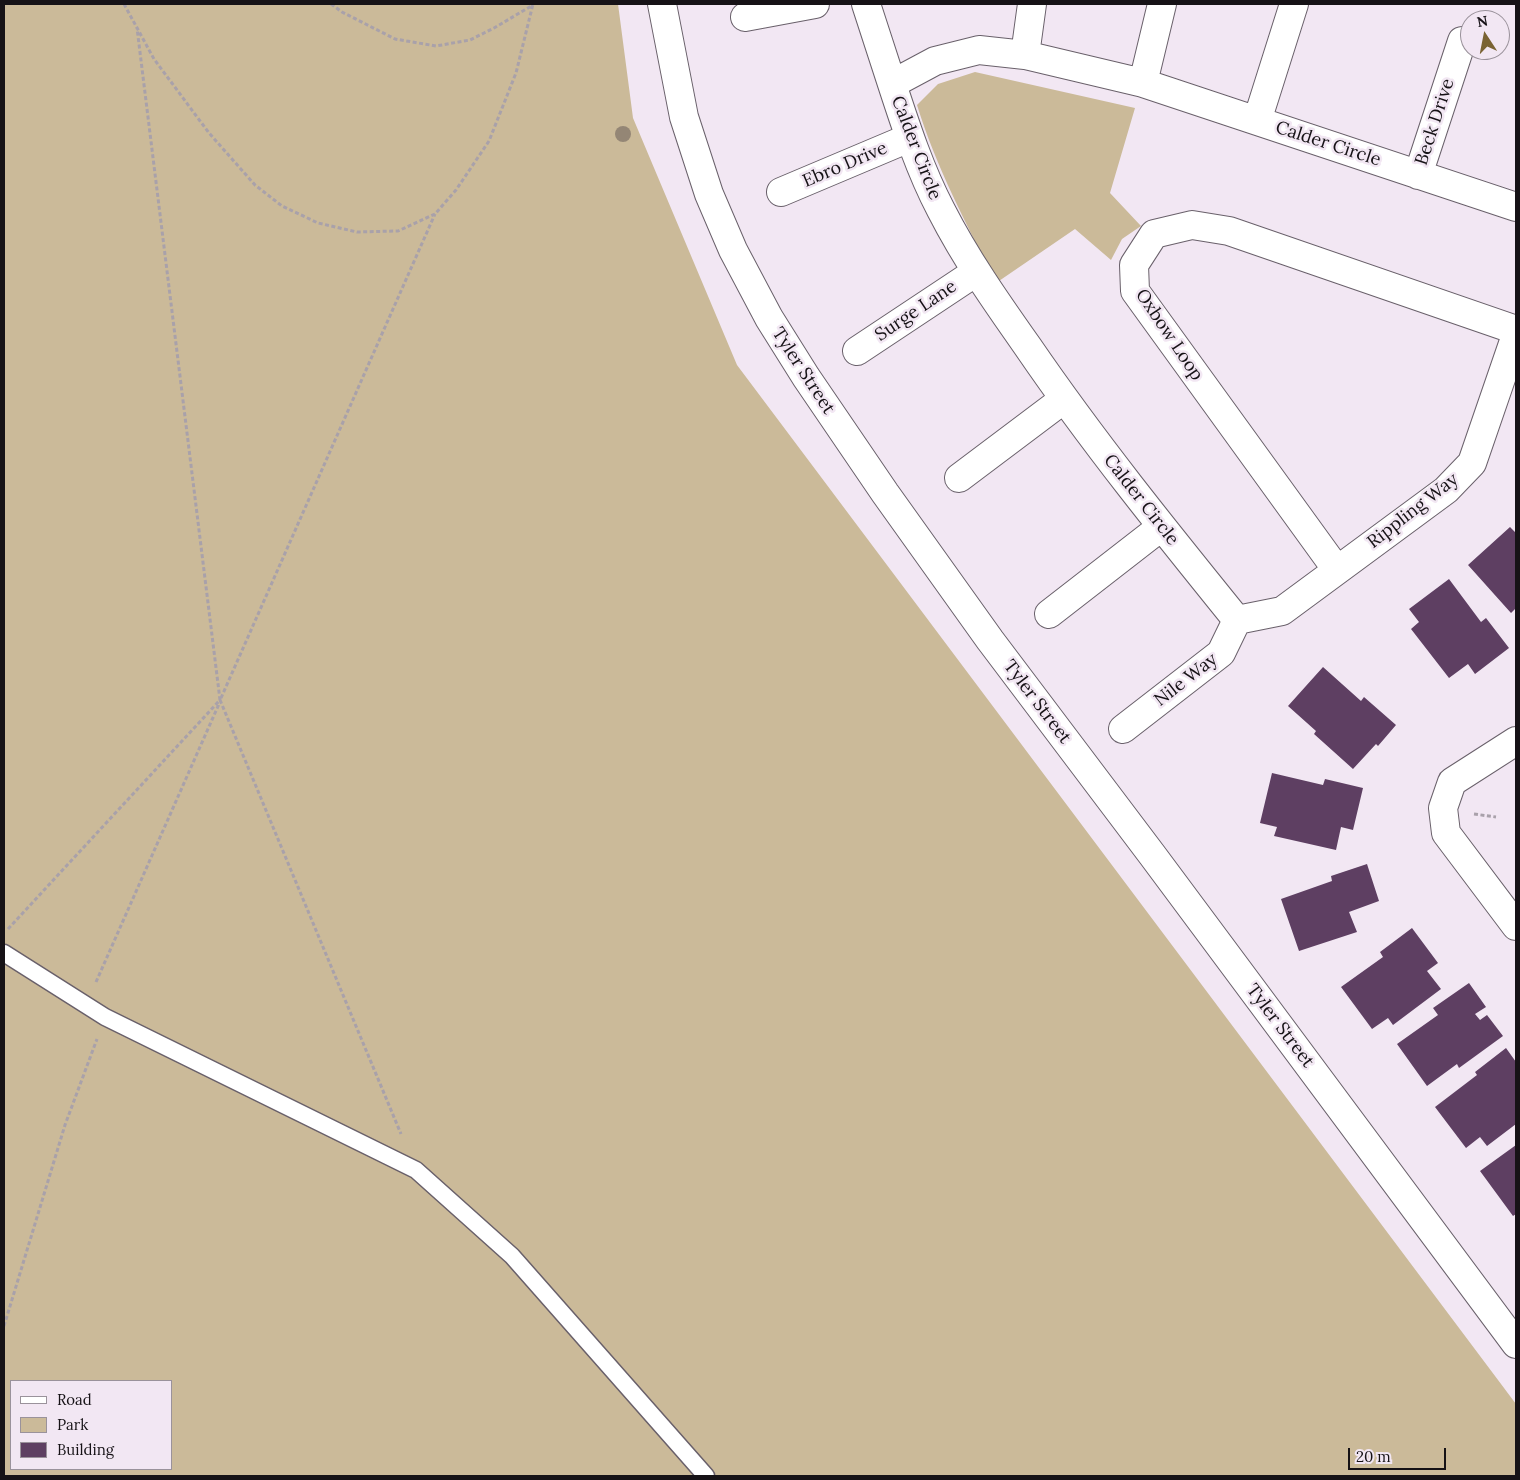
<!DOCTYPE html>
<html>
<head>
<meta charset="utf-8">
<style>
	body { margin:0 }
	#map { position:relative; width:1520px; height:1480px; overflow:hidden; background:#f2e7f3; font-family:Lora,serif }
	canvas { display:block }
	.frame { position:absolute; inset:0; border:5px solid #161216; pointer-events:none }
	.legend { position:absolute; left:10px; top:1380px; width:162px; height:90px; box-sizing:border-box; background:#f2e7f3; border:1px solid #9a929b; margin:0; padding:6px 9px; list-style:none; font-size:15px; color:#161216 }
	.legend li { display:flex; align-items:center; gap:10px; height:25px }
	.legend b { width:25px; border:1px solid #9a929b }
	.north { position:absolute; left:1460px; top:10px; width:50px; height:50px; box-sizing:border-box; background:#f2e7f3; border:1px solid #9a929b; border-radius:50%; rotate:349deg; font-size:14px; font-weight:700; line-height:20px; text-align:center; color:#161216 }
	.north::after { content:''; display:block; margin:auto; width:18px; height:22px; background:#7a6333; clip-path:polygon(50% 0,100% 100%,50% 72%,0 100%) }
	.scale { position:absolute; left:1348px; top:1448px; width:98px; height:22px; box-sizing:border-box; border:2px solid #161216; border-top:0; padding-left:6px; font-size:15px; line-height:18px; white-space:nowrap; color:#161216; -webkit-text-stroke:4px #f2e7f3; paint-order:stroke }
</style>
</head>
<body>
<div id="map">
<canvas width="1520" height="1480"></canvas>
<div class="frame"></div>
<ul class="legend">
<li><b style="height:6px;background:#fff"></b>Road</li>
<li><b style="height:14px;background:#cbba99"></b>Park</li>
<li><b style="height:14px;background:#5e3f62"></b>Building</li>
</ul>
<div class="north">N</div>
<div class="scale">20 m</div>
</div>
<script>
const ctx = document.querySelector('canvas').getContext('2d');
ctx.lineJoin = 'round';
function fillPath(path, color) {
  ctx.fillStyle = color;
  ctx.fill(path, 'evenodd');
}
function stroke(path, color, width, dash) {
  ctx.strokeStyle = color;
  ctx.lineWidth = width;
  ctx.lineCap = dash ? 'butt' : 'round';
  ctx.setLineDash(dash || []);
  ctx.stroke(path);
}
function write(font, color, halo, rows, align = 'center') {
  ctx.font = font + ' Lora,serif';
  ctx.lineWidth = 5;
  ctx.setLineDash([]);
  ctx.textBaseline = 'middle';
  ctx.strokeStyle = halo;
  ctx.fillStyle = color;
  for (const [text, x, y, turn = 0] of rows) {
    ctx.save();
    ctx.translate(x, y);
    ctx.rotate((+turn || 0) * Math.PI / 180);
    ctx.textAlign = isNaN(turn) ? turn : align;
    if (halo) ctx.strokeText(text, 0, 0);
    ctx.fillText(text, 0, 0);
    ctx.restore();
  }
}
const green = new Path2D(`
	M4,4h614l15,114 104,247 779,1039v72h-1512zM11,1381h160v88h-160z
	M975,72l160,36 -25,85 31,33 -19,13 -11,21 -36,-31 -79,54c-29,-58 -60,-116 -79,-178l21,-21z`);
const building = new Path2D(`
	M1510,527l6,6v75l-5,5 -43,-48z
	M1449,579l32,43 5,-4 23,30 -34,26 -7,-10 -19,14 -38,-49 8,-7 -10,-13z
	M1323,667l38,34 3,-4 32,28 -18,21 -2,-2 -23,25 -39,-35 2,-3 -28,-25z
	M1272,773l51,12 2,-6 38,9 -10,42 -12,-3 -5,23 -62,-14 3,-9 -17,-4z
	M1367,864l12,37 -30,11 8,20 -58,19 -18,-52 51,-18 -1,-5z
	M1412,928l26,35 -11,8 14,18 -48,36 -5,-7 -16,11 -31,-42 42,-30 -3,-5z
	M1469,983l17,24 -11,7 5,6 7,-5 16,21 -44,32 -2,-4 -30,22 -30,-42 41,-29 -5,-7z
	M1506,1048l10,14v62l-29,22 -7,-9 -14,11 -31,-41 42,-32 -2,-3z
	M1516,1145v69l-3,2 -33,-45z`);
const path = new Path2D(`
	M124,4l30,55 55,74 46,52 27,21 36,17 39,9 41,-1 37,-17 21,-24 33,-49 27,-68 17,-69
	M331,4l11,8 53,27 41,7 34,-6 24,-12 39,-23
	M221,698l214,-484
	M220,700l181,434
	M1474,814l22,3
	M8,929l212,-229 -83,-672
	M96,982l123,-278
	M4,1326l61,-201 32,-86`);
const lane = new Path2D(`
	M4,953l101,64 311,153 96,86 194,220`);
const street = new Path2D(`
	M866,4l26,80
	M745,17l70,-13
	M1025,55l7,-51
	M1143,83l19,-79
	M1257,121l37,-117
	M1418,175l44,-134
	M781,192l128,-54
	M857,351l119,-79
	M959,478l105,-79
	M1337,570l-202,-279 -1,-26 20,-31 38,-9 37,6 287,99
	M1049,614l112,-87
	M1237,620c-72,-89 -144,-178 -209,-273 -31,-44 -62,-88 -87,-137 -21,-40 -35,-83 -49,-126l43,-23 44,-11 46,5 118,28 373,124
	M1237,620l45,-9 164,-121 26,-27 44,-128
	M1123,729l98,-76 16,-33
	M1516,741l-64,41 -9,26 3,25 70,93`);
const secondary = new Path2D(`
	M662,4l22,113 25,77 24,56 36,68 37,59 79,116 105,147 163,216 363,488`);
const trees = [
	[623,134]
];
const streetNames = [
	["Beck Drive",1435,122,-72],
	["Calder Circle",1328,144,18],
	["Calder Circle",916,148,69],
	["Ebro Drive",845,165,-23],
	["Surge Lane",916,311,-34],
	["Oxbow Loop",1169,335,56],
	["Tyler Street",803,371,57],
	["Calder Circle",1141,500,52],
	["Rippling Way",1413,511,-38],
	["Nile Way",1186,680,-38],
	["Tyler Street",1037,702,53],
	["Tyler Street",1280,1026,53]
];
fillPath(green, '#cbba99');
fillPath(building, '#5e3f62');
stroke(lane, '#69606a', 19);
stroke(street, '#69606a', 30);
stroke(secondary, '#69606a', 30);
stroke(path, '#a9a1aa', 3, [4, 2.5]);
stroke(lane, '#fff', 16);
stroke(street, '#fff', 28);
stroke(secondary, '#fff', 28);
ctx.fillStyle = '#948675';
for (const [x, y] of trees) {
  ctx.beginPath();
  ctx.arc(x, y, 8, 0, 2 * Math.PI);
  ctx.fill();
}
write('18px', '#161216', '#f2e7f3', streetNames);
</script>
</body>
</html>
